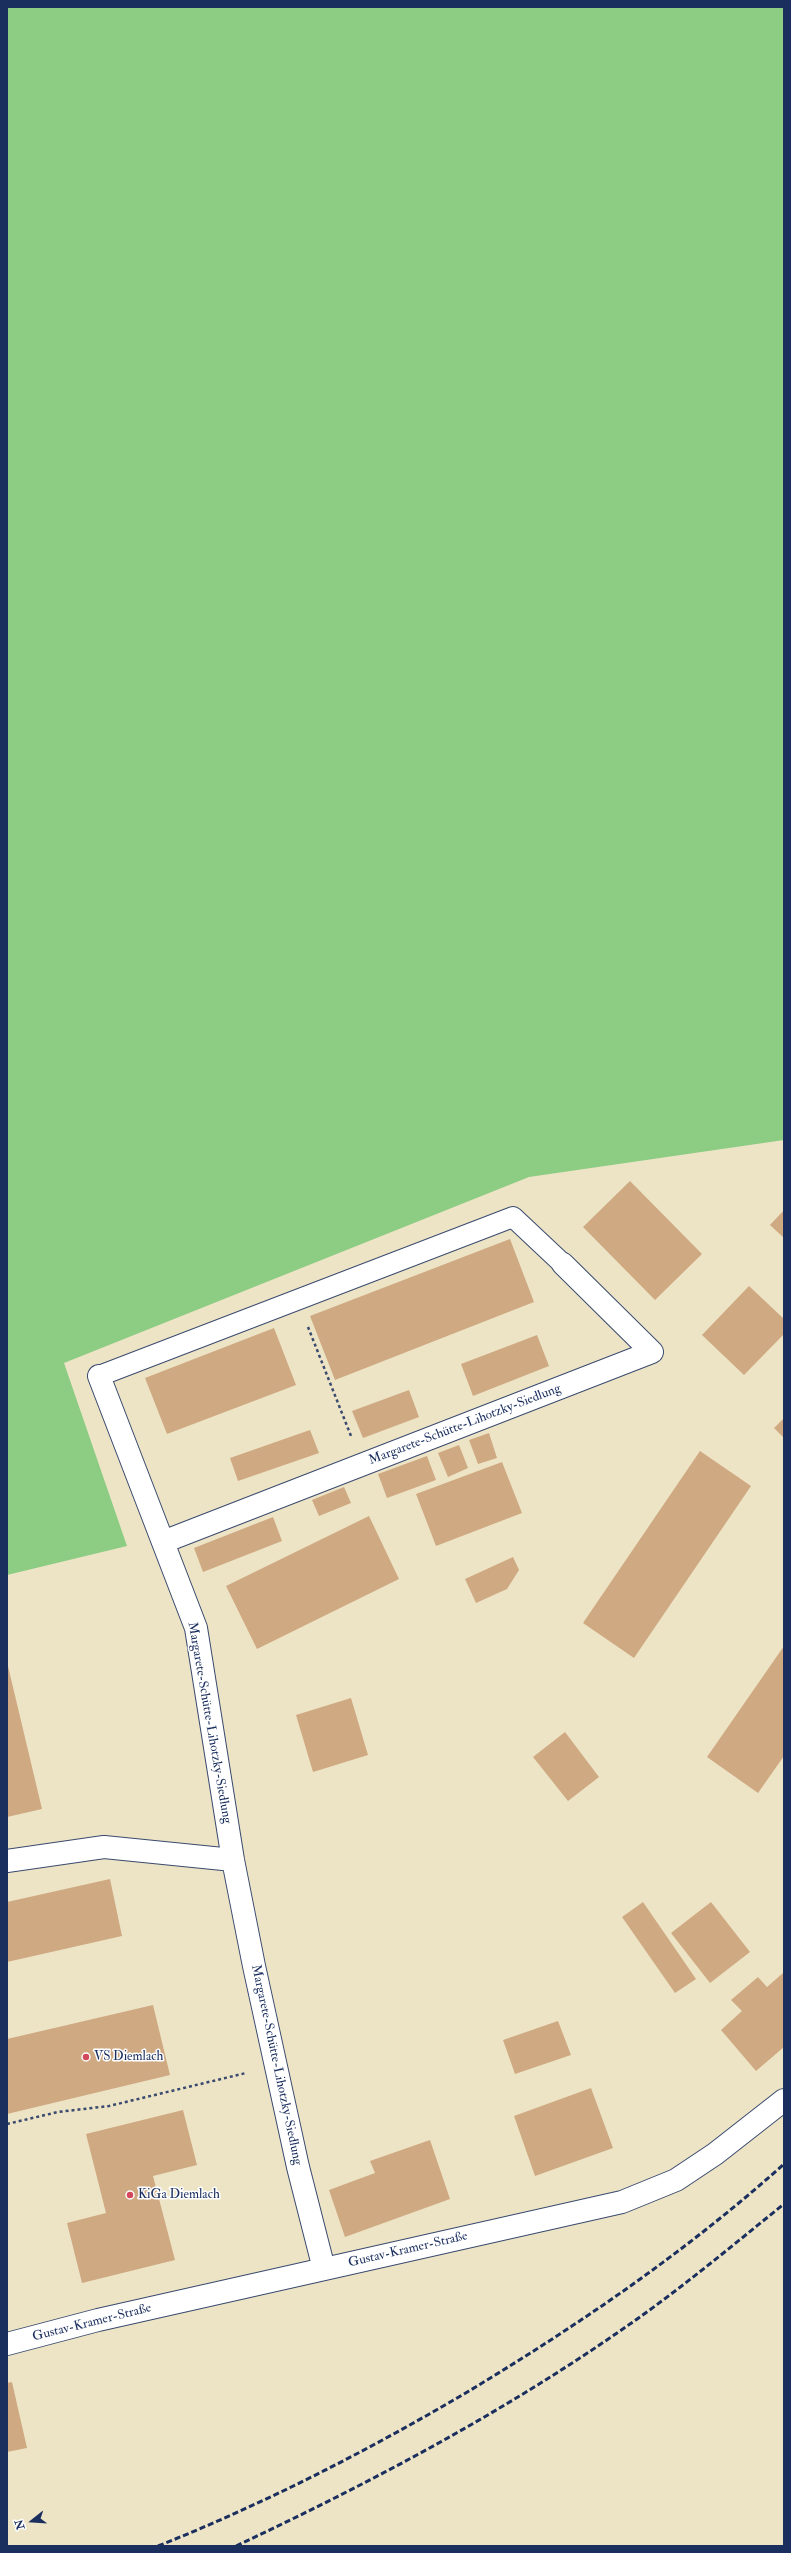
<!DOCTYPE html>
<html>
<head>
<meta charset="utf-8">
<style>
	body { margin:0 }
	#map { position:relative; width:791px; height:2553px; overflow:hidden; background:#ede4c6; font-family:"IM FELL Double Pica",serif }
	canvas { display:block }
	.frame { position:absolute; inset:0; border:8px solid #1b2f5e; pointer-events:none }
	.north { position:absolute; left:12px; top:2501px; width:40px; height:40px; -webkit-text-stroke:3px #fff; paint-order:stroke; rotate:253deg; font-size:11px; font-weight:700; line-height:16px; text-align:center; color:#1b2f5e }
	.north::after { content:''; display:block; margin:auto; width:14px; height:18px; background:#1b2f5e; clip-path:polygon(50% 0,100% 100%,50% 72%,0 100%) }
</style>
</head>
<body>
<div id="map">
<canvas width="791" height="2553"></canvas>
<div class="frame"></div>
<div class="north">N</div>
</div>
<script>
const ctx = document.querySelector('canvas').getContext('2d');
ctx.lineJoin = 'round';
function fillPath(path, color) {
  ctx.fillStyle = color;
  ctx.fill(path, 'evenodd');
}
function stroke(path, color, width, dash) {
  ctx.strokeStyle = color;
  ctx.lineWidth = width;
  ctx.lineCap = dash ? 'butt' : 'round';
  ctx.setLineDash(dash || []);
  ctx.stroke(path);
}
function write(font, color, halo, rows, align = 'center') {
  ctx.font = font + ' "IM FELL Double Pica",serif';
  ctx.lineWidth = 3;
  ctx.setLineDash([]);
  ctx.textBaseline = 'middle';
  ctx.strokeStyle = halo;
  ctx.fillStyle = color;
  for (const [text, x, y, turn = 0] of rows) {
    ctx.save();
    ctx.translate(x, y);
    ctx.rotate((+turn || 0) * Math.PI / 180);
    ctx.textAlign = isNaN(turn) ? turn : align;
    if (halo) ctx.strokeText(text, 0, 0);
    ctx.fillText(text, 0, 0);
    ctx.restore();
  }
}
const green = new Path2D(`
	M7,7h777v1133l-255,37 -465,186 63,183 -120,29z`);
const building = new Path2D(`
	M630,1181l72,73 -47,46 -72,-73z
	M784,1210v28l-14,-13z
	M510,1239l24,63 -199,78 -25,-64z
	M749,1286l35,33v15l-40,41 -42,-40z
	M274,1328l22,57 -129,49 -22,-56z
	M537,1335l12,31 -76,30 -12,-32z
	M409,1390l10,27 -56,21 -11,-27z
	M784,1418v20l-10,-10z
	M310,1430l9,23 -81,28 -8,-23z
	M489,1433l8,25 -19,6 -9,-24z
	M459,1445l9,23 -20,9 -10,-24z
	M700,1451l51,35 -117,172 -51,-35z
	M427,1456l9,24 -49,18 -9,-24z
	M502,1462l20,51 -86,33 -20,-52z
	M344,1487l7,16 -32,13 -7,-16z
	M369,1516l30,63 -142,70 -31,-63z
	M273,1517l9,24 -79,31 -9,-24z
	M513,1557l6,13 -12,19 -31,14 -11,-24z
	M784,1646v110l-26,37 -51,-36z
	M7,1662l35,147 -35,8z
	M351,1698l17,57 -55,17 -17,-57z
	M565,1732l34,45 -31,24 -35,-44z
	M110,1879l12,57 -115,26v-60z
	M643,1902l53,77 -21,14 -53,-76z
	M711,1902l39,50 -40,31 -39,-50z
	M783,1973l1,74 -28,24 -35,-41 21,-19 -11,-11 27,-23 9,10z
	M153,2005l17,70 -163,39v-75z
	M558,2021l13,34 -56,19 -12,-34z
	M591,2088l22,60 -78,28 -21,-60z
	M183,2110l14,55 -44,11 22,84 -93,23 -15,-60 39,-10 -20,-79z
	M430,2140l20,59 -105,38 -16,-47 46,-17 -5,-12z
	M12,2382l15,66 -20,4v-69z`);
const path = new Path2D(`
	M308,1327l43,109
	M7,2124l51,-12 51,-6 137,-33`);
const lane = new Path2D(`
	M99,1376l414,-159 50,47`);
const street = new Path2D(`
	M99,1376l97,252 37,232 21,106 44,201 26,102
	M163,1542l489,-190 -89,-88
	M7,1861l97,-14 129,13
	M7,2344l91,-24 524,-118 54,-22 39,-26 69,-54`);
const rail = new Path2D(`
	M158,2546c108,-43 211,-96 311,-155 111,-67 218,-140 315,-227
	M236,2546c136,-64 270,-135 394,-222 53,-37 103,-79 154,-120`);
const markers = [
	[86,2057,4,"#d1495b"],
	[130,2195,4,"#d1495b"]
];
const streetNames = [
	["Margarete-Schütte-Lihotzky-Siedlung",465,1425,-21],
	["Margarete-Schütte-Lihotzky-Siedlung",209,1723,80],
	["Margarete-Schütte-Lihotzky-Siedlung",276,2065,78],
	["Gustav-Kramer-Straße",408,2250,-13],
	["Gustav-Kramer-Straße",92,2323,-14]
];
const poiNames = [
	["VS Diemlach",94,2057],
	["KiGa Diemlach",138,2195]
];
fillPath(green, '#8ccc83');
fillPath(building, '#cfa982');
stroke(lane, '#3a4a6e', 22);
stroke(street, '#3a4a6e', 24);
stroke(path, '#3a4a6e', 2.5, [3, 3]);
stroke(lane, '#fff', 20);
stroke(street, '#fff', 22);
stroke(rail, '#1b2f5e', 3, [6, 3]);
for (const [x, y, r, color] of markers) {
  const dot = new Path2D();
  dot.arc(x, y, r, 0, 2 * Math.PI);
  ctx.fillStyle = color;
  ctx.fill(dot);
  stroke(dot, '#fff', 1.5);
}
write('13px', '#1b2f5e', '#fff', streetNames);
write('13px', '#1b2f5e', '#fff', poiNames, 'left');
</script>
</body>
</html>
